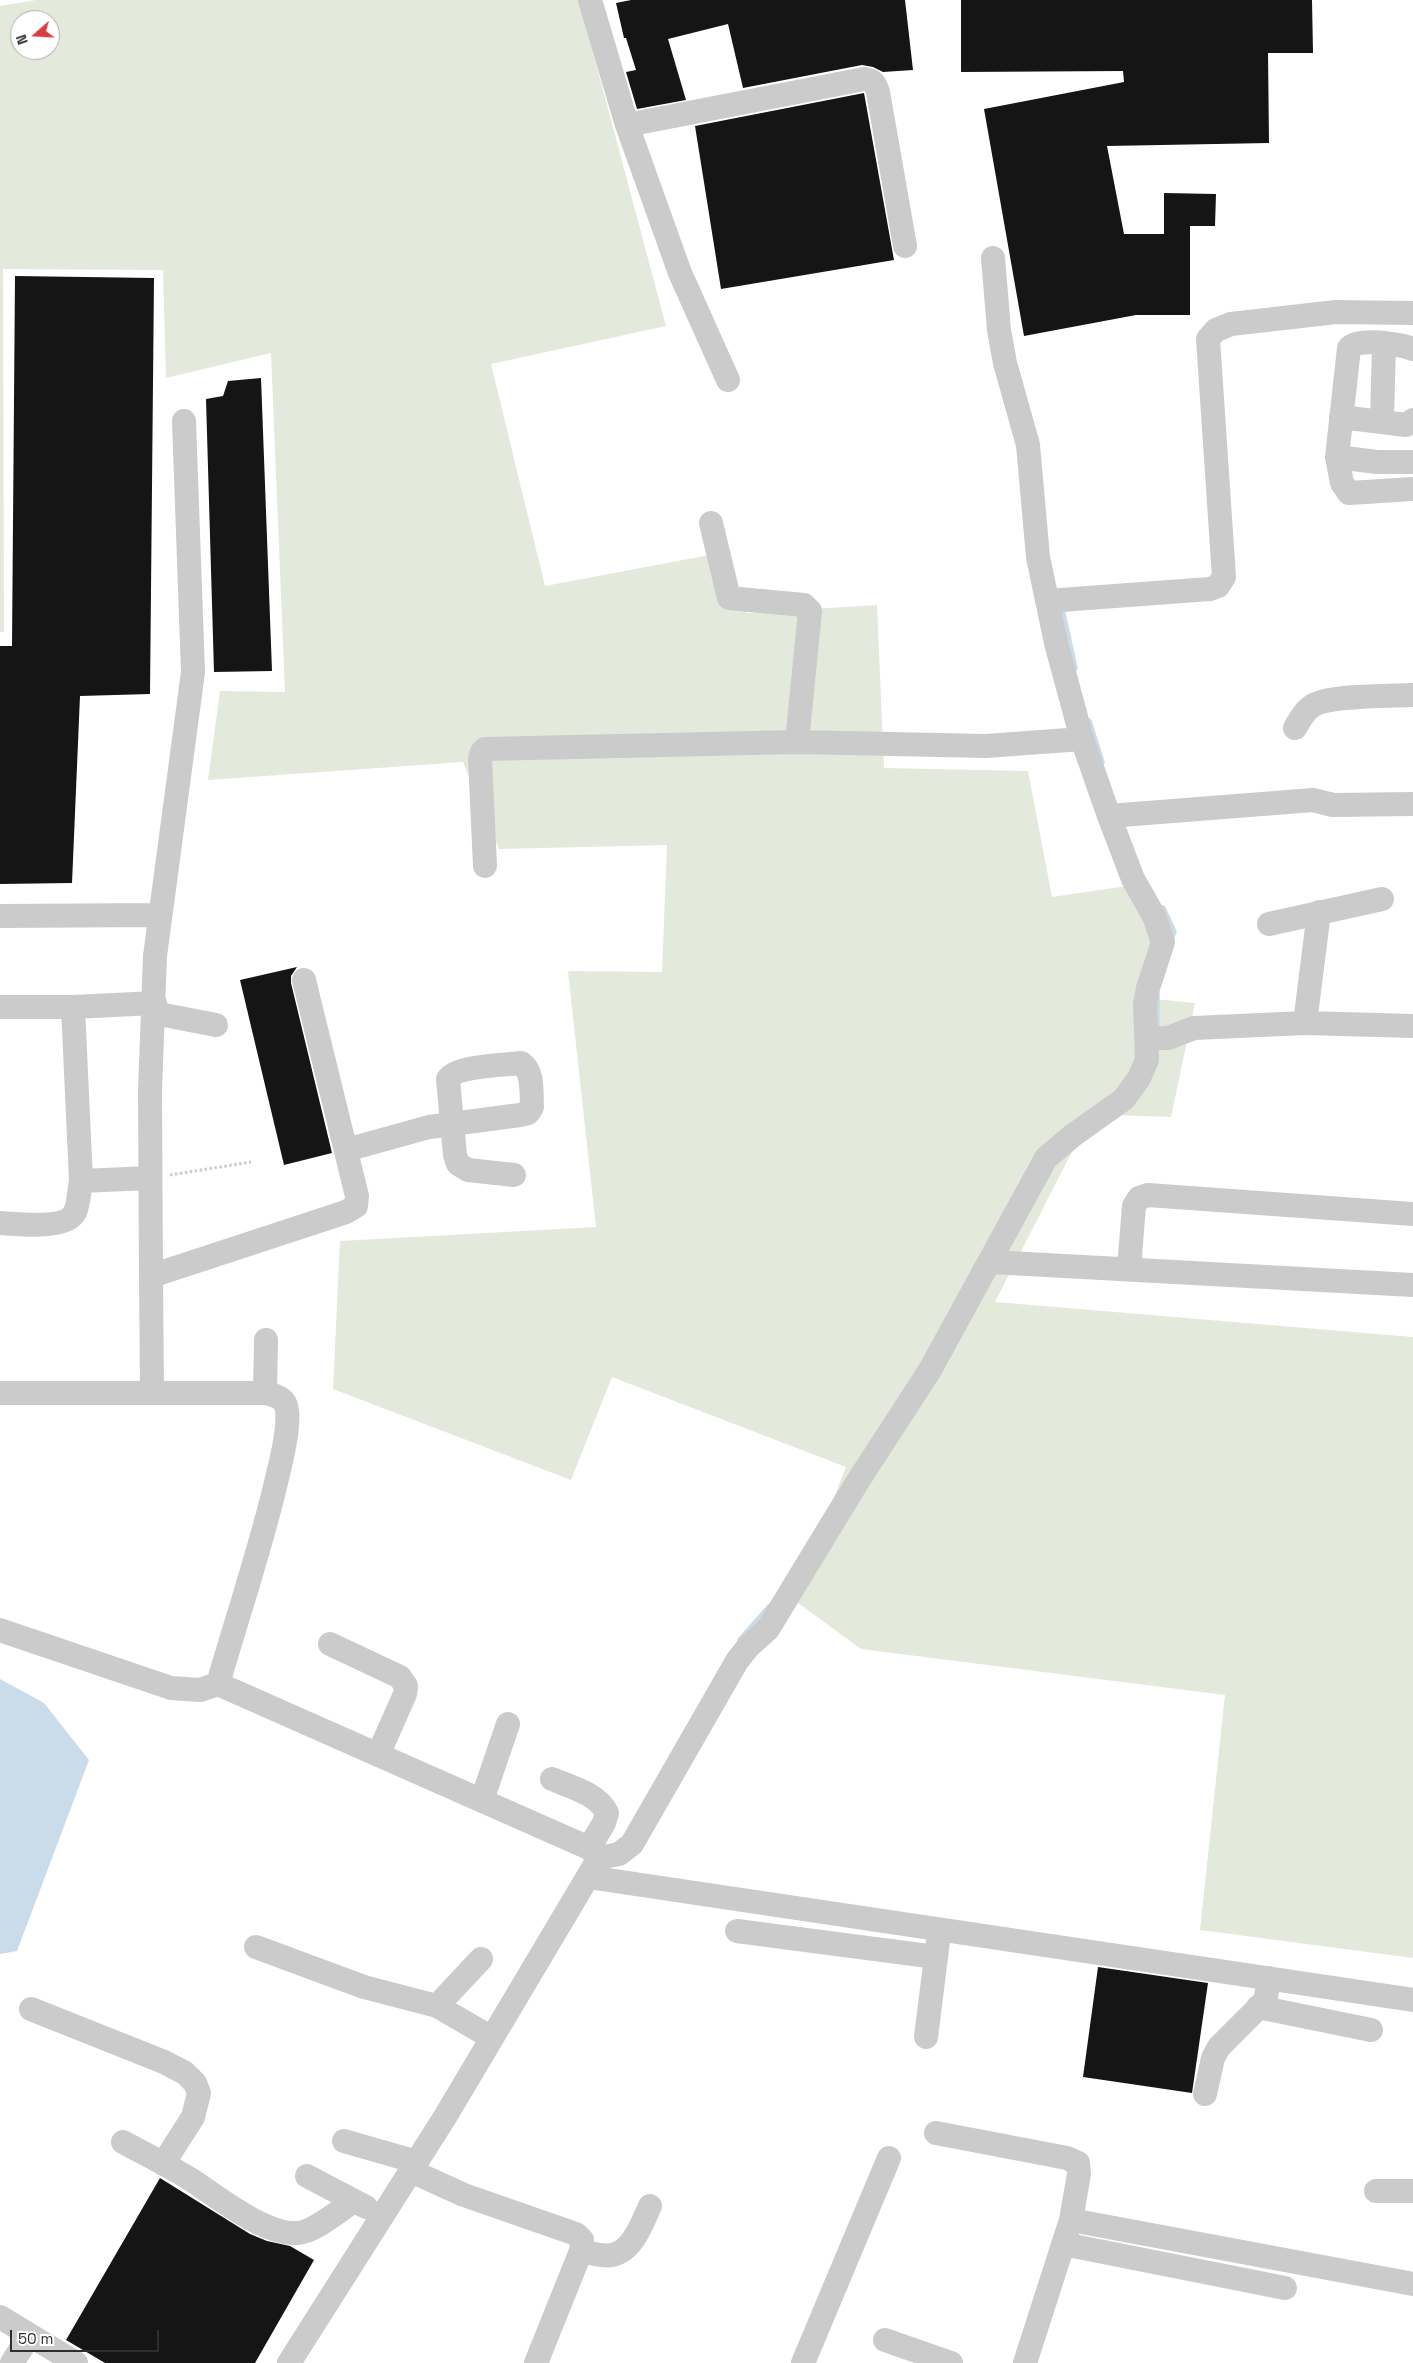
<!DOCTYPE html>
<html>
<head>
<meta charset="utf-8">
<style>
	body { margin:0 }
	#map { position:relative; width:1413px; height:2363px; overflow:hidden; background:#fff; font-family:"Space Grotesk",sans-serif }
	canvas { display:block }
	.north { position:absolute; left:10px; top:10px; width:50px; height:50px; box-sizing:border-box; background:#fff; border:1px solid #ababab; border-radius:50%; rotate:251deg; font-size:14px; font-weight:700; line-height:20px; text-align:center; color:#2e2e2e }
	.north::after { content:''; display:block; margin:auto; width:18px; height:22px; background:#d83d41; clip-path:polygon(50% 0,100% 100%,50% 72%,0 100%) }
	.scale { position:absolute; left:10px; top:2330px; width:149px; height:22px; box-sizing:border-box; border:2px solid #2e2e2e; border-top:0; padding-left:6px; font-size:15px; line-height:18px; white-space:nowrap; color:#2e2e2e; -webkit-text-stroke:4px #fff; paint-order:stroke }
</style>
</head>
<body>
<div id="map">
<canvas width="1413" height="2363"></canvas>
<div class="north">N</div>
<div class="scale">50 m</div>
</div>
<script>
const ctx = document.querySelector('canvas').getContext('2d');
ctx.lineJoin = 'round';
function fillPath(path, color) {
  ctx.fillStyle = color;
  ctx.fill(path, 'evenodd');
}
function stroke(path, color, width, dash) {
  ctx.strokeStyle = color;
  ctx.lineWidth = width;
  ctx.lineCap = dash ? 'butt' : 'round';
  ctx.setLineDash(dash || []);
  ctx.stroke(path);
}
const green = new Path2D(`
	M36,0h543l87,326 -175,38 54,222 175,-33 27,60 130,-8 7,163 144,3 24,126 95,-14 6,55 -9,60 51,5 -24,114 -57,-2 -38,29 -81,158 418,35v621l-213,-28 25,-235 -364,-46 -67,-49 52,-133 -234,-90 -41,103 -238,-91 7,-148 256,-14 -28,-256 94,1 5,-127 -168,4 -36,-87 -255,18 12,-89 65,1 -14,-339 -105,25 -3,-108 -160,-1 1,363h-4v-626zM20,20h30v30h-30z`);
const water = new Path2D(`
	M0,1679l44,24 45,57 -72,191 -17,3z`);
const stream = new Path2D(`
	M1061,604l14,64
	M1089,721l13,41
	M1163,908l11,24 -4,8
	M1157,1027v-33
	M740,1640l29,-33`);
const building = new Path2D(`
	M631,0h274l8,70 -30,2 -10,-5 -11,-2 -119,23 -15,-64 -60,15 18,61 -49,9 -11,-37 10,-2 -10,-32h-2l-8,-35z
	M961,0h351l1,53h-45l1,90 -162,3 17,88h40v-41l52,1 -1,32h-25v89h-54l-112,21 -40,-227 140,-27 -1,-11 -162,1z
	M864,93l30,167 -173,29 -26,-163z
	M15,276l139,2 -4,416 -70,2 -8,187 -72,1v-238h12z
	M261,378l11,293 -58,1 -8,-273 17,-3 5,-15z
	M297,967l-6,9v7l41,170 -48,12 -44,-185z
	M1098,1967l110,16 -16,110 -109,-16z
	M160,2178l90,56 17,7 23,5 24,14 -59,103h-150l-39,-23z`);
const path = new Path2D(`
	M170,1175l81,-13`);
const minor = new Path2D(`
	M590,0l37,125 53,148 48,107
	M627,125l237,-46c9,1 11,4 14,13l27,154
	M1413,349c-13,-5 -55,-12 -64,-1l-12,109 40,5h36
	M1341,417l65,8 7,-5
	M1382,421l2,-77
	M1337,457l5,26 7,10 64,-4
	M711,523l18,75 75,7 6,6 -13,131 189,4 96,-7
	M1047,601l163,-12 8,-3 6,-9 -16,-238 8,-9 15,-6 105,-12 77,1
	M1295,728c5,-8 9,-17 17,-22 16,-11 79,-10 101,-11
	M1109,816l204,-16 20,5 80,-1
	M485,866l-5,-108 2,-6 3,-3 312,-7
	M1319,912l-14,111 108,3
	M0,916l160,-1
	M1269,924l113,-25
	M0,1007h73l82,-4
	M73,1007l8,174
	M154,1013l62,12
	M1147,1038h21l26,-10 111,-5
	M346,1150l83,-23 91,-12 8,-2 4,-6c-1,-14 2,-36 -11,-44 -16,2 -65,3 -73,16l7,76 3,9 10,6 46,5
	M0,1223c17,1 67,7 75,-11 4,-8 4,-22 6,-31l69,-3
	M991,1262l422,23
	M1129,1268l5,-62 5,-8 9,-3 265,19
	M151,1276l-1,-185 5,-135 38,-284 -9,-251
	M0,1393h265c10,2 21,5 22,17 2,16 -5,48 -9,64 -16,71 -40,140 -60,210l371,164 10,10 -154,259 -156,246
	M152,1393l-1,-117 195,-64 10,-6 1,-10 -53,-216
	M265,1393l1,-53
	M0,1630l171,58 29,2 18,-6
	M330,1644l70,33 6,9 -1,8 -27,61
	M552,1779c19,8 46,15 55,34l-3,10 -15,25
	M482,1800l26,-76
	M599,1858l20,-4 13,-10 105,-183 11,-14 20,-18 90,-148 72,-111 116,-212 26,-22 52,-37 15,-21 8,-18 -2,-56 3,-16 15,-46 -9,-26 -21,-37 -24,-63 -27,-77 -26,-96 -18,-86 -10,-112 -23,-82 -6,-33 -6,-72
	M588,1877l825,123
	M737,1931l199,26
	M256,1947l108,40 73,19 55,32
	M437,2006l44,-47
	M1258,2007l113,23
	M31,2009l133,53 21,11 10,10 4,10 -6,24 -30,47
	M926,2037l12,-96
	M1205,2094l8,-36 6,-11 44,-44 3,-6 3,-19
	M936,2133l131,25 11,5 1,11 -8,46 -46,143
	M344,2141l73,21
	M123,2142c22,12 46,24 67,37 28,18 74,56 108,54 16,-1 42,-23 56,-32
	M411,2171l53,24 112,39 6,6 -1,11 -45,112
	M307,2176l59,31
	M1376,2191h37
	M1071,2220l342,64
	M1063,2244l222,44
	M581,2251c9,2 22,6 31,4 21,-4 30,-32 38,-49
	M0,2317l76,46
	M885,2340l66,23
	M12,2363l17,-27
	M803,2363l86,-205`);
fillPath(green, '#e3eadc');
fillPath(water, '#cadbe9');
stroke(stream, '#cadbe9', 5.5);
fillPath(building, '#151515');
stroke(path, '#cbcbcb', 3, [2.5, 2.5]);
stroke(minor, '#cbcbcb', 24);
</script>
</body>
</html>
